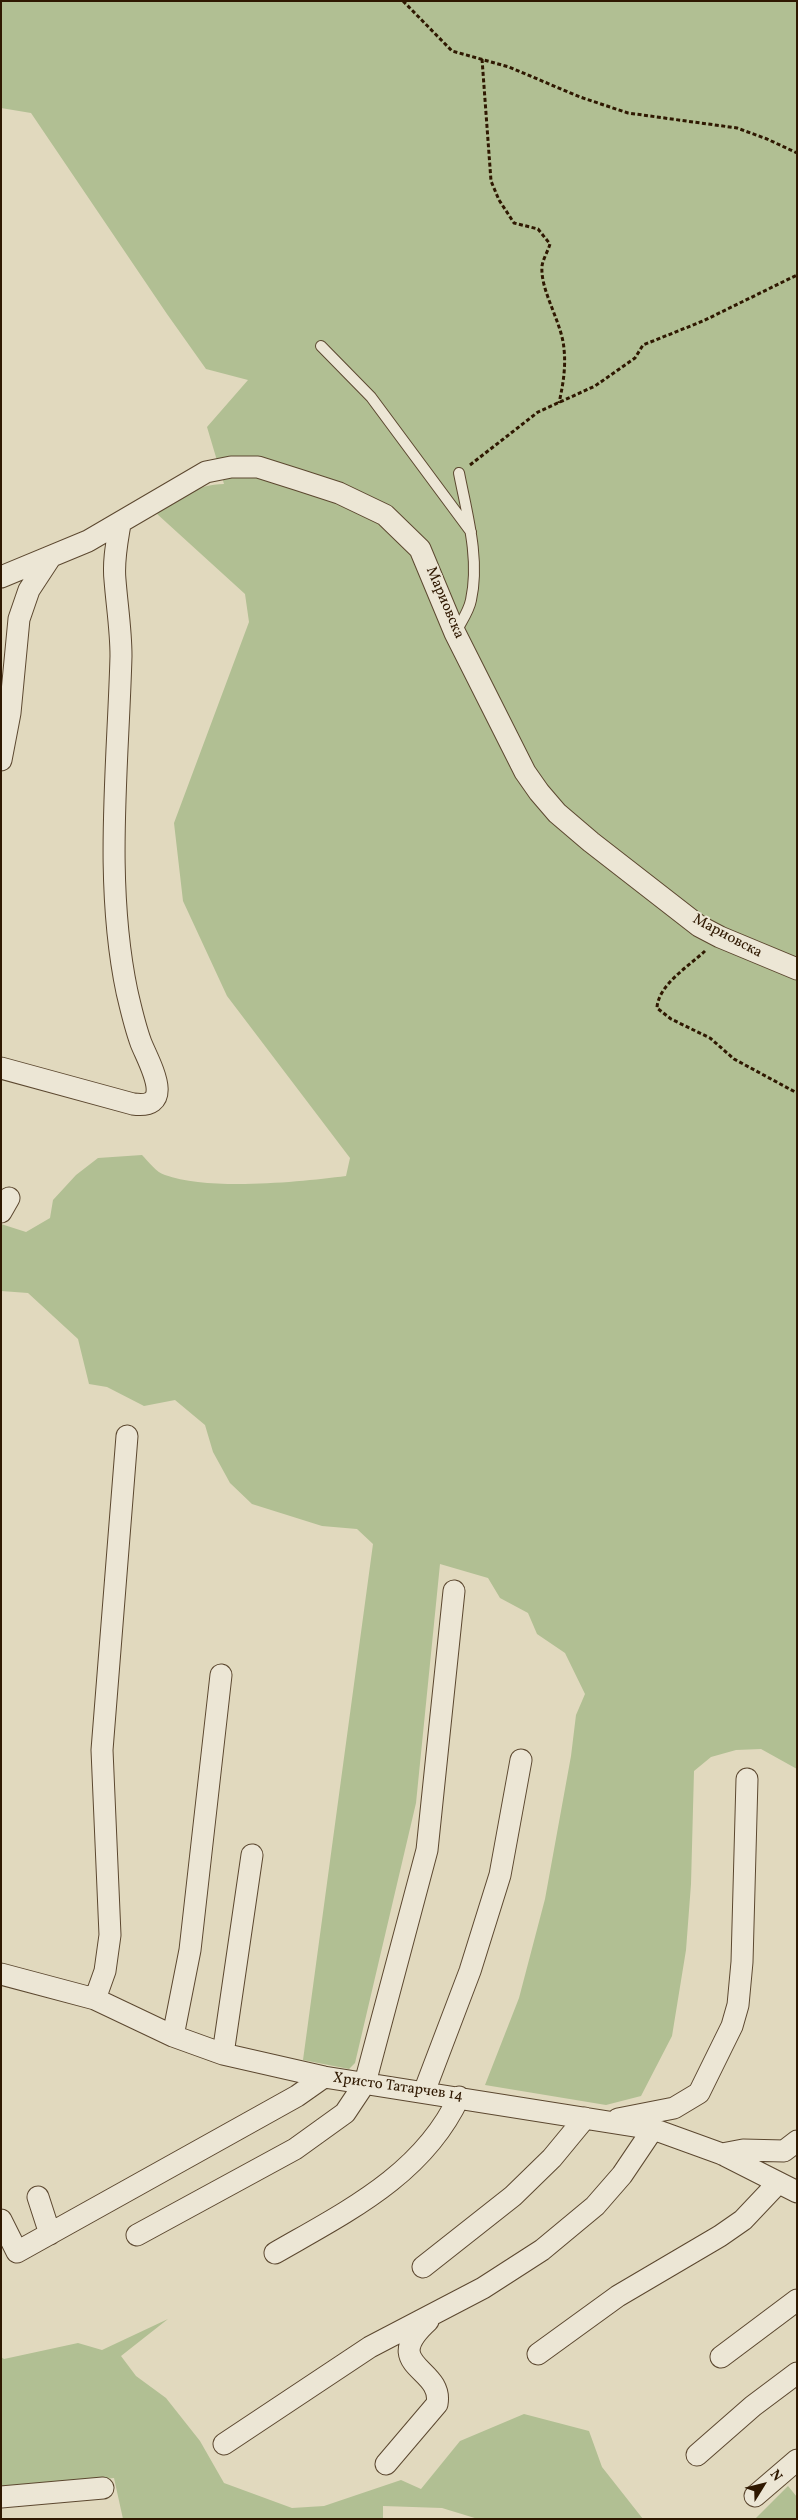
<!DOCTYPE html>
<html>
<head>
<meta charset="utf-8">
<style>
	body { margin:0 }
	#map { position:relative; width:798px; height:2520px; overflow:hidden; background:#e1d9be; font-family:Vollkorn,serif }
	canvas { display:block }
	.frame { position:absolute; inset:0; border:2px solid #2f1801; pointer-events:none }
	.north { position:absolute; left:738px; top:2460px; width:50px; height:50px; -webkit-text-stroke:4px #ece6d5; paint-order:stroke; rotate:54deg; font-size:14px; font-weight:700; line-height:20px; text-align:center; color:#2f1801 }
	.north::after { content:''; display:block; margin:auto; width:18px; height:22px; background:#2f1801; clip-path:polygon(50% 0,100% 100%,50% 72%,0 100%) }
</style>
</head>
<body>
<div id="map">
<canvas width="798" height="2520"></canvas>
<div class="frame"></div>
<div class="north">N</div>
</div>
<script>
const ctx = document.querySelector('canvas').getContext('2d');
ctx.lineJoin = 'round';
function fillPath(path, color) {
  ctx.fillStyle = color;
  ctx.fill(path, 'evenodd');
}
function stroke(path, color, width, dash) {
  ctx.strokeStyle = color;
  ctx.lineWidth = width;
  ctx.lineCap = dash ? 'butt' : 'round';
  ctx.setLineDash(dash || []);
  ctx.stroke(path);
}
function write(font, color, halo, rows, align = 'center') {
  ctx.font = font + ' Vollkorn,serif';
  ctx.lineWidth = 4;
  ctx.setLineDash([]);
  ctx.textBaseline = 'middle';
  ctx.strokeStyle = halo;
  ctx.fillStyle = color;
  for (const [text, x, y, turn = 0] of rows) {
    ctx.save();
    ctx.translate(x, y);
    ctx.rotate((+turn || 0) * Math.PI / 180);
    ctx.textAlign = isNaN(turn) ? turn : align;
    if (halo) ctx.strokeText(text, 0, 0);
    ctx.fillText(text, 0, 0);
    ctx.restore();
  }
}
const green = new Path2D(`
	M1,1h796v1768l-36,-20 -25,1 -25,7 -17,14 -3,113 -5,66 -14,86 -31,60 -35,9 -121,-20 34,-87 26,-99 26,-143 5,-41 9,-21 -20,-41 -28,-19 -9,-21 -28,-15 -12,-20 -48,-14 -24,239 -61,260 -6,6 -46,-9 70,-516 -16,-15 -35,-3 -70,-22 -22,-21 -17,-31 -8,-27 -30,-25 -31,6 -37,-19 -18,-3 -11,-45 -50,-46 -27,-2v-67l25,8 24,-14 3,-18 23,-25 22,-17 44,-3c6,6 15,18 23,20 44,16 134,7 181,1l4,-18 -123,-162 -44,-95 -9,-78 75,-201 -4,-28 -89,-81c22,-14 41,-29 68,-29l-17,-57 41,-47 -42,-11 -39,-55 -136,-201 -30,-5z
	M168,2319l-47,37 15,20 30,22 34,43 24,42 68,25 32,-2 77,-26 20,9 39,-48 64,-27 65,17 13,36 41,52h-165l-36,-11 -59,-2v13h-260l-9,-41 -113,10v-131l3,2 74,-16 24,7z
	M788,2486l9,11v22h-42z`);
const path = new Path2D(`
	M403,1l49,50 57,16 71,30 48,16 109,15 30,11 30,14
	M482,59l9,122 8,19 15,23 24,6 12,15c-2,7 -7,15 -8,22 -2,25 20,56 22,83 2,18 -1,36 -5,54
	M470,465l68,-53 57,-26 40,-28 8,-13 60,-24 94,-46
	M705,951c-16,15 -47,34 -48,57l14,11 39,19 24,21 63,34`);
const service = new Path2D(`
	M321,346l50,51 100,135
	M456,632c5,-10 13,-21 15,-32 9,-41 -4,-86 -12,-127`);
const minor = new Path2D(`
	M1,577l87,-36 118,-69 25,-5h27l41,13 40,13 46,22 35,34 35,84 70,139 14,20 18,21 34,29 108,84 21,11 77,32
	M1,760l9,-47 9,-94 10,-29 21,-32
	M1,1068l132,36c44,6 16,-41 8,-61 -6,-16 -10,-34 -14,-51 -23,-110 -9,-225 -6,-336 0,-26 -4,-50 -6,-76 -2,-19 2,-38 5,-56
	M1,1212l8,-14
	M1,1974l94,25 78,37 50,18 101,23 329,52 69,25 75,38
	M95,1999l10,-28 5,-36 -8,-185 25,-314
	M173,2036l17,-86 31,-275
	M223,2054l29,-199
	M424,2092l46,-121 30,-96 21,-115
	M618,2119l56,-11 25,-15 33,-67 6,-21 4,-43 5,-183
	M722,2154l21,-4 41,1 13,-10
	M38,2197l12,37
	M1,2220l16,32 280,-156 27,-19
	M137,2235l158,-86 50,-36 20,-30 62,-233 27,-259
	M275,2253c71,-41 148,-78 184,-156
	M423,2267l90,-71 39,-38 33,-40
	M538,2354l80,-58 102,-60 23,-16 35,-37
	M721,2357l76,-57
	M224,2444l146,-97 113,-59 59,-38 53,-44 27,-31 31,-46
	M697,2455l56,-49 44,-33
	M386,2464l51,-60c7,-37 -59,-37 -9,-83
	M755,2496l42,-36
	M1,2497l102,-9`);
const streetNames = [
	["Мариовска",444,603,67],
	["Мариовска",727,937,28],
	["Христо Татарчев 14",398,2088,8]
];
fillPath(green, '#b1bf93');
stroke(service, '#5c4830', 12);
stroke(minor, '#5c4830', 23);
stroke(path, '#2f1801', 3, [4, 2.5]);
stroke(service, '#ece6d5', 10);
stroke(minor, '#ece6d5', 21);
write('15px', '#2f1801', '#ece6d5', streetNames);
</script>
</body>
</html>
